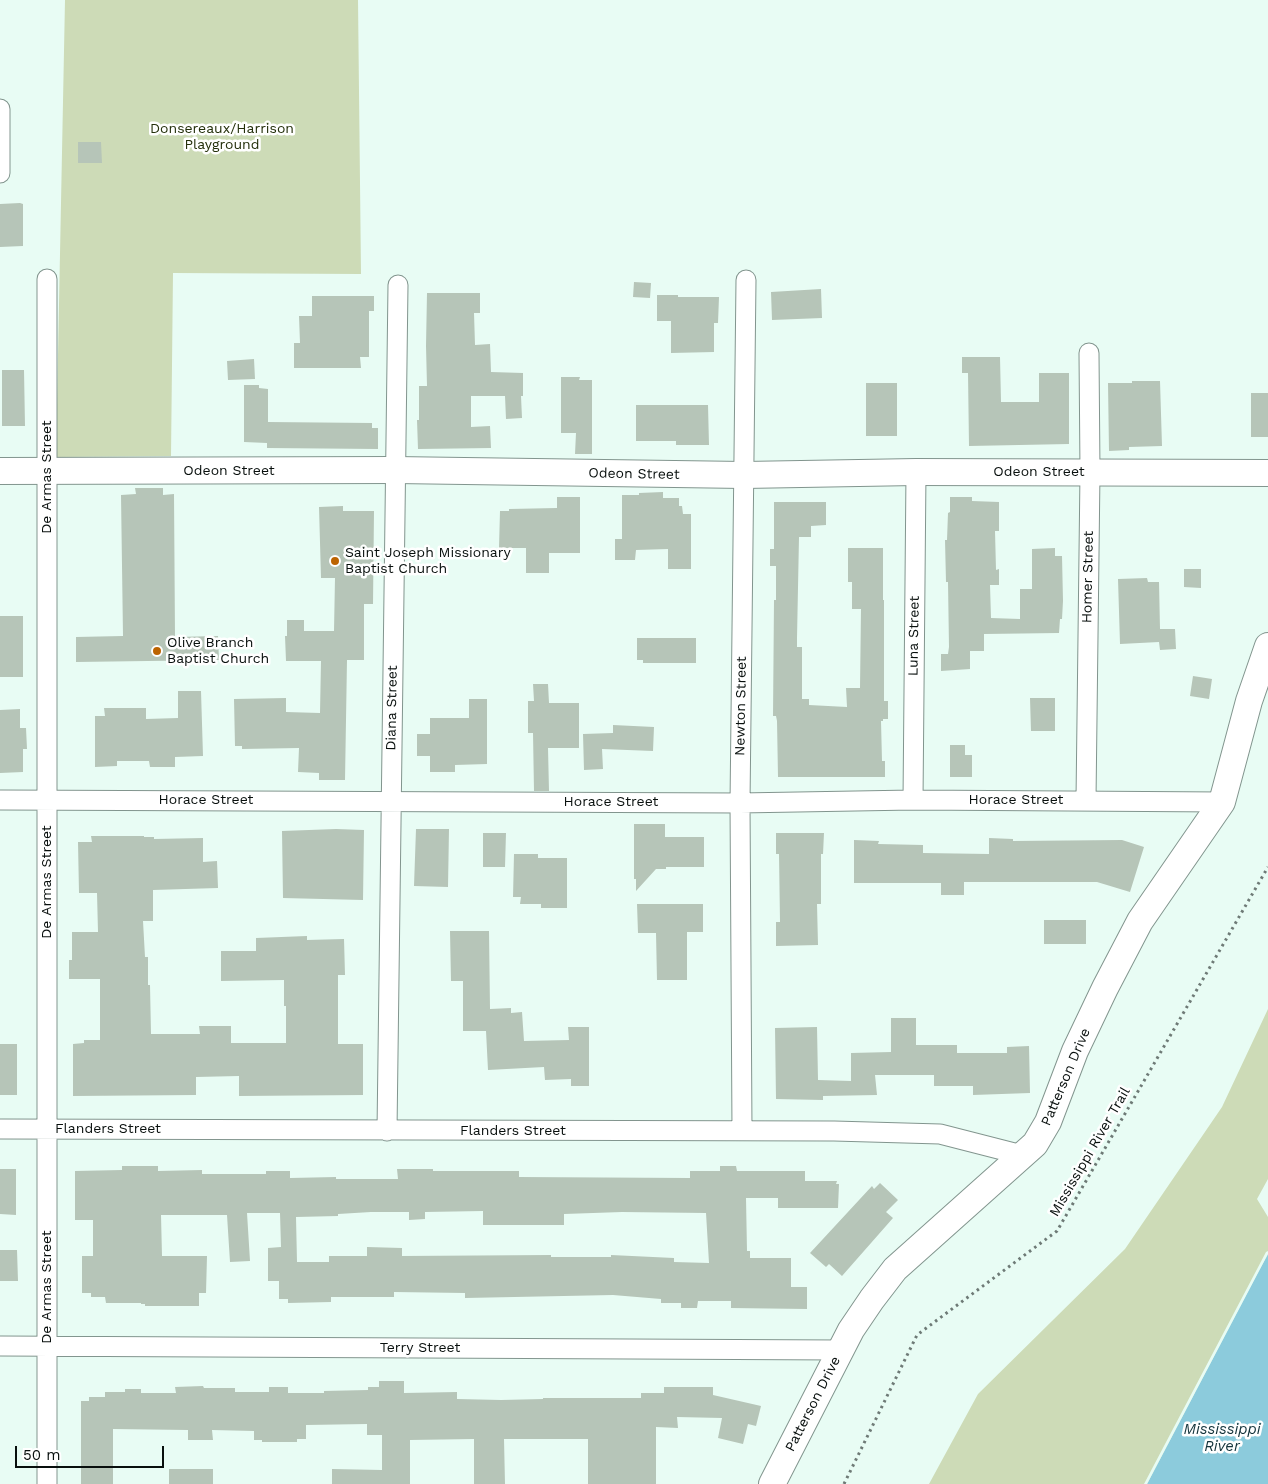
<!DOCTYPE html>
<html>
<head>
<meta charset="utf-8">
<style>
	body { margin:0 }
	#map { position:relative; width:1268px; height:1484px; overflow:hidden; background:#e8fcf4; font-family:"Work Sans",sans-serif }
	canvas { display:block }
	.scale { position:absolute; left:15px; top:1446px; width:149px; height:22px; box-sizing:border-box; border:2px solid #080f0d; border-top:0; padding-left:6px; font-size:15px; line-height:18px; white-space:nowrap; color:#080f0d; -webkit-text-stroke:4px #fff; paint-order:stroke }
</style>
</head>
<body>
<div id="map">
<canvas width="1268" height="1484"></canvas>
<div class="scale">50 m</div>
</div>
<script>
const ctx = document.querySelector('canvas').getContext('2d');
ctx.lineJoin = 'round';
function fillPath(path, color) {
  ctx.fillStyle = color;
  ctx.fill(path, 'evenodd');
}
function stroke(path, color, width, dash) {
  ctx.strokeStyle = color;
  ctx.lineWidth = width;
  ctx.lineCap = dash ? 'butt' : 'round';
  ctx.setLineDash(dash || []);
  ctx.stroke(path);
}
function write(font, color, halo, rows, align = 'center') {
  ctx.font = font + ' "Work Sans",sans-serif';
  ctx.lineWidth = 5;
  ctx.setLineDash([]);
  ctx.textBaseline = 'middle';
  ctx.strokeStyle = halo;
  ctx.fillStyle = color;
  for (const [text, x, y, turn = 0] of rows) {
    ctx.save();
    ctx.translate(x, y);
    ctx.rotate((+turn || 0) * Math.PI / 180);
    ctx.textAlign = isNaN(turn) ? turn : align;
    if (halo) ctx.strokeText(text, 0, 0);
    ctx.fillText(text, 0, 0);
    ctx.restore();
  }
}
const green = new Path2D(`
	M65,0h293l3,274 -188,-1 -2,183 -115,1z
	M1268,1009v170l-11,20 11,18v37l-121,230h-218l49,-90 147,-145 97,-142z`);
const water = new Path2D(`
	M1268,1254v230h-121l110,-210z`);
const pier = new Path2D(`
	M1268,1251v3l-121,230h-3l111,-211 11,-21z`);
const building = new Path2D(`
	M78,142h23l1,21h-24z
	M20,203l3,1v42l-23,1v-43z
	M634,282l17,1 -1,15 -17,-1z
	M821,289l1,29 -50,2 -1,-28z
	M427,293h53v20h-6l1,32 15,-1 1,28 32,1v23h-2l1,22 -16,1 -1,-23h-34v31l19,-1 1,22 -73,1 -1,-29h2v-34h8l-1,-40z
	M657,295h21v2h41l-1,26h-4v29l-43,1v-32h-14z
	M312,296h62v15h-5v46h-9l1,11h-67v-25h6l-1,-27h13z
	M962,357h38l1,45h38v-29h30v71l-100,2 -1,-73h-6z
	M254,359l1,20 -27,1 -1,-19z
	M2,370h22l1,56h-23z
	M561,377h19l-1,3h13v74h-17l1,-21h-15z
	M1132,381h28l2,65 -33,1v3l-20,1 -1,-68h24z
	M866,383h31v53h-31z
	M244,385h15v3l9,1v33l104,1v5h6v21l-111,-1v-5l-23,-1z
	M1251,393h17v44h-17z
	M636,405h72l1,40h-33v-4h-40z
	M135,488h28v7l11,-1 1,143 43,-1 1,24 -143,2v-25l47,-1 -2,-141 15,-1z
	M663,492v6h16v8h3l1,8h8v55h-23v-20l-32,1 -1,10h-20v-21h7v-44h17v-2z
	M557,497h23v56h-31v20h-23v-25h-27l1,-37h9v-2l48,-1z
	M950,497h22v4l27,1v29h-4l1,39 3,-1v16h-9l1,33 29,1v-30h12v-40l23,-1v8h7l1,45 -1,18h-2l-1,14 -75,1v17h-14v18l-29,2v-17h7l1,-7 -1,-65h-2l-1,-42h2l1,-27 2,-1z
	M774,502h52v23l-15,1v11h-12l-2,101v9h5v52h7v6l38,2 -1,-19h14l1,-79h-9v-27h-4v-34h35v52h1v101h4v18h-5v2h-2l1,40h3v16h-107l-1,-56 -1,-5h-3l1,-116h2v-34h-6v-17h4z
	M343,506v5h31l-1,93h-9v56h-17l-2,120h-26v-7l-21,-1 1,-24 -57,1v-3h-7l-1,-47 52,-1v14l34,1 1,-52h-35l-1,-25h2v-16h17v11h30l1,-53h-14l-2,-71z
	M1184,569h17v19l-17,-1z
	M1147,578l1,4h11l1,47h15l1,20 -16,1 -1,-8 -39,2 -2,-65z
	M0,616h23v61h-23z
	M637,638h59v25h-53v-3h-6z
	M1193,676l19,3 -3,20 -19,-3z
	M533,684h15l1,19h30v45h-31l1,43h-15l-1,-58h-5v-32h6z
	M178,691h23l2,65 -28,1v10h-25l-1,-6h-32v5l-22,1v-51h10l-1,-8h42v11l32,-1z
	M1030,698h25v33h-24z
	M469,699h18v65l-32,1v7h-25v-16h-13v-22h13v-16h39z
	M20,709v19h6l1,21h-4v23l-23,1v-63z
	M613,725l41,2 -1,24 -51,-2 1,20 -19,1 -1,-36 30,-1z
	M950,745h15v10h7v22h-22z
	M634,824h31v13h39v30h-38v2h-10l-20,22v-12h-2z
	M336,829l28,1 -1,70 -80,-2 -1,-67z
	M416,829h33l-1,58 -34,-1z
	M483,833h23l-1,34h-22z
	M776,833h48l-1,21h-2v50h-4l1,41 -42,1v-24h4l-1,-68h-3z
	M91,836h53v1h10v2l49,-1v24l14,-1 1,27 -65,2v31h-10l2,36h3v28h2l1,49h49l-1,-8h32v17h55v-37h-2v-26l-63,1v-30h35v-13l51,-2v4l37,-1 1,36h-7v69h25v51l-124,1v-20l-43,1v18l-123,1v-52l11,-1v-3h16v-61h-31v-19h3v-28h26l-1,-39h-18l-1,-51h14z
	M989,838l24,1v2l109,-1 22,7 -14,45 -33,-10h-133v13h-23v-12h-87v-43l25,1 -1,3 45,1v8l66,1z
	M514,854h24v4h29v50h-26v-4h-21l1,-7h-8z
	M637,904h66v28h-16v48h-30l-1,-47h-18z
	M1044,920h42v24h-42z
	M450,931h39l1,78 21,-1v5l11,-1 2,29 45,-1 -1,-13h21v59h-18v-7l-26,1 -1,-13 -56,3 -2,-39h-23v-50h-12z
	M891,1018h25v27h41v8h50v-6l22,-1 1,47 -57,2v-9h-39v-11h-59l2,20 -54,1v4l-47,-1 -1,-71 42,-1 1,53 33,1v-28l40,-1z
	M0,1044h17v51h-17z
	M122,1166h36v5l44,-1v4h64v-3h24v7l46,-1v2h62l-1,-10h36v2h86v6l171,1v-7h30v-5h16l1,5h68v10h32l-1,3h3l-1,24h-60v-10h-32l1,53h3v7h41v29h16v22l-76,-1v-7h-33l-1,7h-16v-5h-20v-4l-48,-4 -148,3v-5l-71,-1v5h-63v5l-43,1v-4h-9v-18h-11v-33l13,-1 -1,-34h-33l3,48 -20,1 -3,-47h-66l1,41h45l-1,37h-7v13h-54v-2h-4v-1h-35l-1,-6h-14v-4h-9v-37h11v-36h-18v-49l47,-1zM483,1211v14h81v-11l58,-2 84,1 3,50 -35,-1v-4l-63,-3v2h-60v-2l-149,1v-8l-35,-1v9h-38v6h-32l-1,-45 42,-1v-2l33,-2h38v8l16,-1v-7z
	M0,1169h16v46l-16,-1z
	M880,1183l18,17 -12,12 7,6 -51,58 -13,-12 -3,3 -16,-14 62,-67 2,3z
	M0,1250h17l1,31h-18z
	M379,1381h25v12l53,-1v7l44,1 42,-1v-1h98v-5h23v-6h49v8l48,11 -5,20 -8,-2 -5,20 -25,-6 4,-20 -45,-1 1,11 -22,-1v57h-68v-45h-84l1,45h-31v-45l-64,1v44h-78v-15l50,1v-35h-15v-11l-61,1v14h-9v3h-35v-2h-8v-9l-42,-1 1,10h-25v-10l-75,-1v55h-32v-83h8v-4h16v-5h20v-3h16v4h35l-1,-6 28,-1 1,2h31v4h34v-5h19v6h36v-2l44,-1v-3h11z
	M169,1469h44v15h-44z`);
const path = new Path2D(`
	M844,1484l73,-149 140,-104 211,-364`);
const street = new Path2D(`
	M0,109v64
	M0,800l740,3 173,-3 309,2
	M913,800l3,-328
	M1086,800l4,-328 -1,-119
	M0,1129l834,2 106,3 82,21
	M387,1131l11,-846
	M742,1131l-2,-328 6,-523
	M0,1346l840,4
	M47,1484v-1205`);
const secondary = new Path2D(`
	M0,471l395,-1 349,5 172,-3 352,1
	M772,1484l79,-154 21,-31 23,-30 140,-125 13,-22 27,-71 30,-63 35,-67 82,-119 27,-101 19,-55`);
const markers = [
	[335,561,5,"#bc6300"],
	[157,651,5,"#bc6300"]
];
const parkNames = [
	["Donsereaux/Harrison",222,129],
	["Playground",222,145]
];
const streetNames = [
	["Odeon Street",229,471],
	["Odeon Street",1039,472],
	["Odeon Street",634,474,1],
	["De Armas Street",47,477,-90],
	["Homer Street",1088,577,-89],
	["Luna Street",914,636,-89],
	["Newton Street",741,706,-89],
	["Diana Street",392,708,-89],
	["Horace Street",206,800],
	["Horace Street",1016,800],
	["Horace Street",611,802],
	["De Armas Street",47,882,-90],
	["Patterson Drive",1066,1077,-67],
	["Flanders Street",108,1129],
	["Flanders Street",513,1131],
	["Mississippi River Trail",1090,1152,-60],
	["De Armas Street",47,1287,-90],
	["Terry Street",420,1348],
	["Patterson Drive",813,1404,-63]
];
const poiNames = [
	["Saint Joseph Missionary",345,553],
	["Baptist Church",345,569],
	["Olive Branch",167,643],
	["Baptist Church",167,659]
];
const waterNames = [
	["Mississippi",1222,1430],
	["River",1222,1447]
];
fillPath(green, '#cddbb7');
fillPath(water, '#8ccbdc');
fillPath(pier, '#e8fcf4');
fillPath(building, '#b6c5b8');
stroke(street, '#82958e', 21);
stroke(secondary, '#82958e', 28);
stroke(path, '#6e7a76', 3, [2.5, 4]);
stroke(street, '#fff', 19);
stroke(secondary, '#fff', 26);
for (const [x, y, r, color] of markers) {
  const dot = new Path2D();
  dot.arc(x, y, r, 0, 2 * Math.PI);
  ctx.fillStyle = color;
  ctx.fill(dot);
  stroke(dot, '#fff', 2);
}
write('14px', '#232f0a', '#fff', parkNames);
write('14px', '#080f0d', '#fff', streetNames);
write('14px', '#080f0d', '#fff', poiNames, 'left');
write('italic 15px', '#12323a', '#fff', waterNames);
</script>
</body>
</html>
